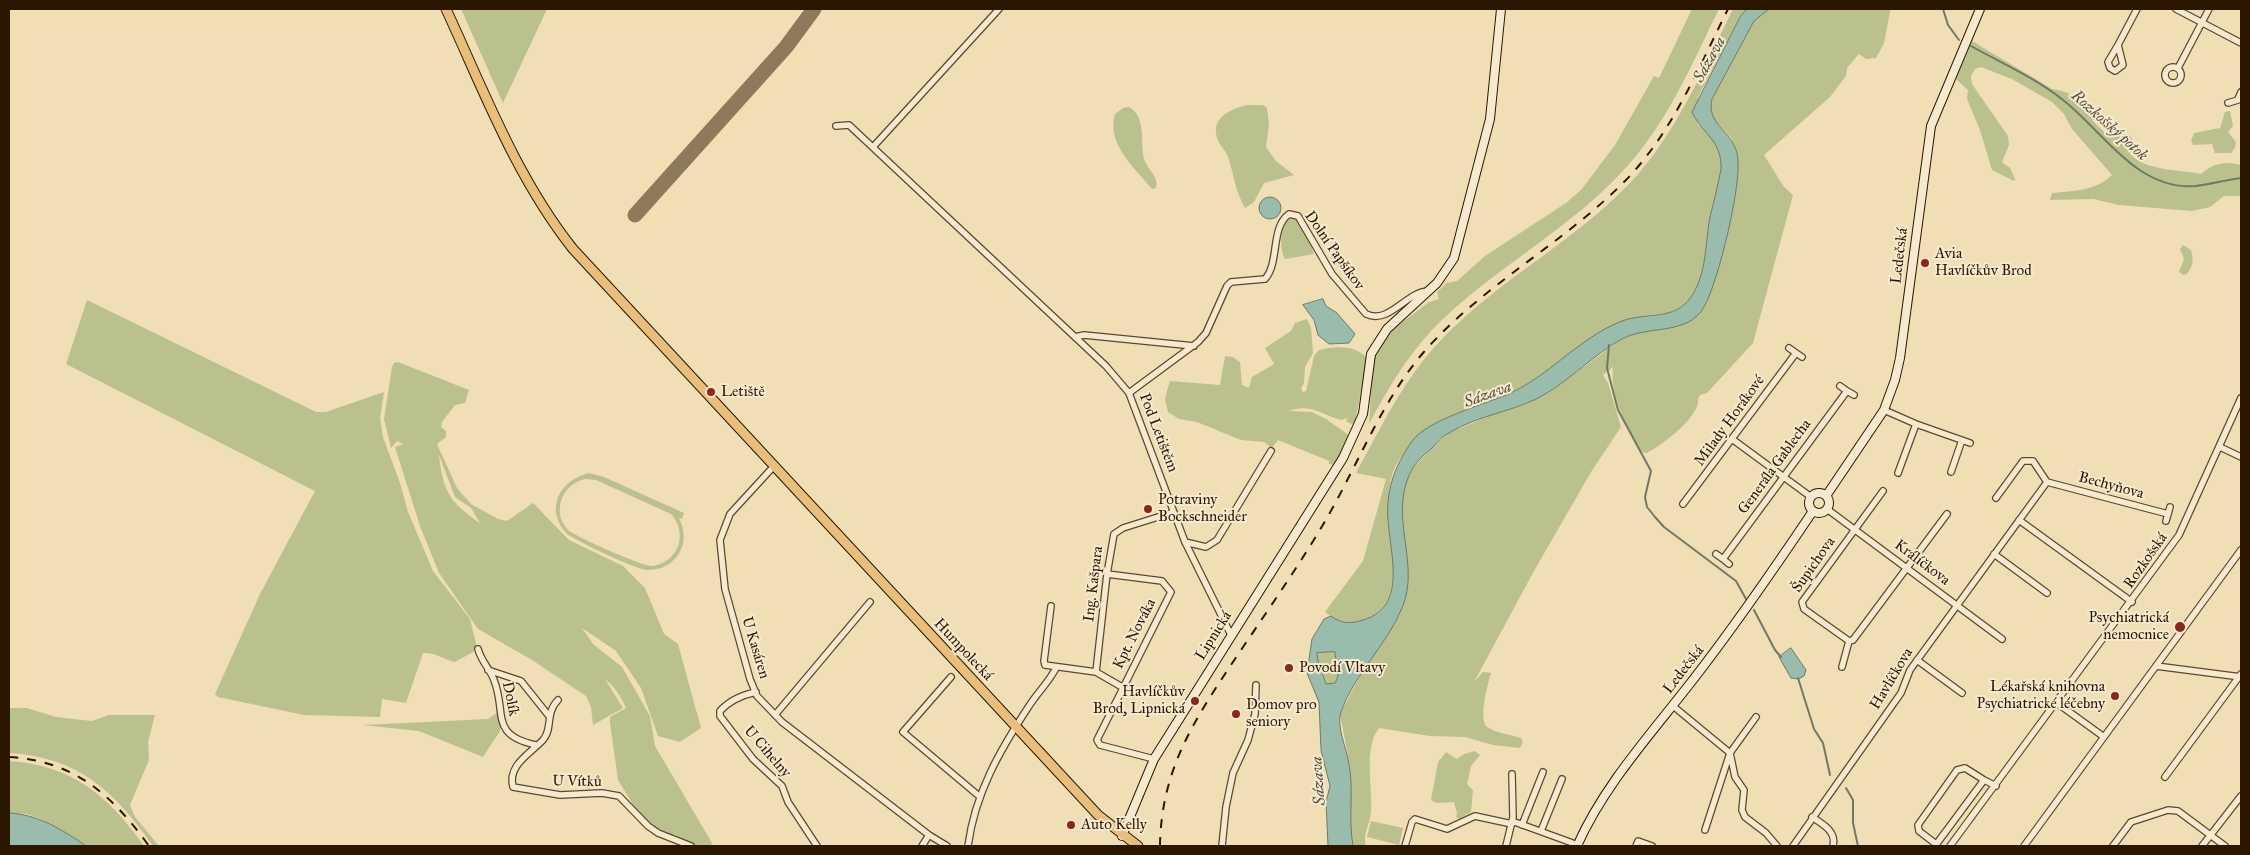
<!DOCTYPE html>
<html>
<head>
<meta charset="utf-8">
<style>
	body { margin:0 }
	#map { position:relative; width:2250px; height:855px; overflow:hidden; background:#f0deb5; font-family:"IM FELL Great Primer",serif }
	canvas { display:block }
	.frame { position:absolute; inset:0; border:10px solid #2b1700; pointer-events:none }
</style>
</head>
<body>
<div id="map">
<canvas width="2250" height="855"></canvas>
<div class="frame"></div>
</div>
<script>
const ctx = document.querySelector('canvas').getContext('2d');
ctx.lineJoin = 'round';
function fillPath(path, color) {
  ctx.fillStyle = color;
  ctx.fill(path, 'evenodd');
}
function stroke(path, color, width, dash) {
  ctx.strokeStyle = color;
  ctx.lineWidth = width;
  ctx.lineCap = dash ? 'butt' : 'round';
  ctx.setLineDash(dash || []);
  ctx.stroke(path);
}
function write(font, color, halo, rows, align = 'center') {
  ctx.font = font + ' "IM FELL Great Primer",serif';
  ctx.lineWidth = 4;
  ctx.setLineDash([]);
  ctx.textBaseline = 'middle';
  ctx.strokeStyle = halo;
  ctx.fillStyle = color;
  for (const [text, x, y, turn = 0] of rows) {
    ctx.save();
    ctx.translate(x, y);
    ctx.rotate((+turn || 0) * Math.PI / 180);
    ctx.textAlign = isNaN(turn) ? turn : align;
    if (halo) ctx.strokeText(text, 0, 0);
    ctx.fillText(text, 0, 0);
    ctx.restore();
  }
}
const green = new Path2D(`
	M461,9h86l-44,94z
	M1692,9h27c-28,57 -53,117 -98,164 -56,60 -132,98 -189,157 -26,28 -45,60 -63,94l4,-61 4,-12 11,-18 41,-31 10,-3 -2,-7 10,-9 10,-2 28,-25 81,-53 15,-13 34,-45 39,-69 5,2z
	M1733,9h14l-7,8 -42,80v27c15,12 24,25 23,45 -3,16 -7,32 -11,48 -5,26 -3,57 -19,80 -14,20 -30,15 -50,20 -13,2 -27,10 -38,16 -25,11 -45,33 -68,47 -33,20 -72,27 -104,47 -10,6 -22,19 -29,29 -37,43 24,145 -39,164 -17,5 -24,2 -38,-8l38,-51 23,-82 -30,-6c26,-47 48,-95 86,-134 59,-62 140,-101 197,-166 41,-48 66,-108 94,-164z
	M1769,9h121v3l-6,31 -8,15 -10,1 -7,-5 -12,14 -1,8 -16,21 -66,58 20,32 9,8 -40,148 -46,50 -7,2c-3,4 -1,7 -3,11 -6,17 -35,39 -50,47l-5,-1c-16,-27 -32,-53 -29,-85l-10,8 5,8 13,44 -30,45 -57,99 -60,111 9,-10 8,1c-3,10 -13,46 -4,54 8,6 25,8 34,11l2,4 -3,6 -27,-3 -28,-8 -35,-1 -51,-8c-16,21 -6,59 -8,84 -1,12 -9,23 -5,34h-13l-3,-18v-62l-10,-52 24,-46 22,-33 21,-71 -6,-58 5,-25 10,-17 32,-31 41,-17 35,-11 24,-12 74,-54 17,-7 41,-6 45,-80 4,-25 8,-69 -6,-14 -19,-21 -2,-7 2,-11 42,-78z
	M1972,41l80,48c11,2 24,4 29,15l17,6v4l-6,6 13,13 25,2 2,5 -7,3c6,29 55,26 76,31 14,-11 22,-13 40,-9v31h-17l-14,11 -18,4 -73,-6 -26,-6 -43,1 2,-7c21,-2 44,-2 60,-18l-40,-46 -8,-15 -12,-12 -40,-23 -31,-12 -6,2 -4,7 1,8 36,52 1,9 -7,17 8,6 5,11 -1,2 -22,-11 -12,-40 -13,-31 1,-9 -12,-11z
	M1247,105h16l4,3 2,17 -3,22 10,14 18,14 -30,8 -10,19 -9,6c-10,-17 -11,-34 -17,-51 -2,-6 -8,-11 -10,-17 -9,-22 13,-31 29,-35z
	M1129,107c18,10 11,36 15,52 3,10 16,19 12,29l-4,1c-17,-21 -46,-45 -37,-75l8,-6z
	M2230,111l3,15 -5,6 8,10 -1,6 -4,5h-16l-3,-9 -19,1 -2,-4 3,-8 26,-5 5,-16z
	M1296,217l10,15 8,22 -29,5c-6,-11 -5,-34 6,-41z
	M2183,245l8,5c3,10 2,16 -4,24l-4,1 -4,-3 5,-13 -4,-10z
	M87,300l229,112h10l58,-20 -4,27 3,18 17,46 8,29 25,59 37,48 7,28 -4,5 -18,10c-12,-3 -20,-10 -32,-9l-17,50 -24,-4 -2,18 -76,-2 -86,-18 -3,-3 45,-100 55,-103 -249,-127z
	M1307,319l4,9 2,25 -8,14 -1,16 -3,6 2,3 3,-1 8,-35 5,-6c17,-4 36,-5 48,8l-12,65 -4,1 -5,-3 2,-3 -7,2c-22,-6 -29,-17 -53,-9l24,1 14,7 24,17 -14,29 -7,-1v-3l-51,-21 -6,8 -8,-6 -23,-2 -44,-18 -18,-3 -11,-7 -3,-14 5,-17 50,4 5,-29 8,1 7,5 2,23 7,3 3,-11 22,-13 -9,-16 26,-17 4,-8z
	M398,362l71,28 -4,13 -10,2 -13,17 -1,5 5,4v6l-9,7 20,44 14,16 27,15 9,2 26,-18 36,37 54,26 22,22 19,46 14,10 23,84 -21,14 -22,-6 -17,-48 -25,-37 -34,-23 11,16 29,23 28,49 5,30 57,97 -1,3h-14l-20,-7 -1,-5 -5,2 -22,-10 -12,-15 -19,-31 -8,-57v-6l16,-9c-5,-11 -11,-21 -21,-29l18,29 -30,17 -2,-18 -5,-11 -54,-36 -54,-31 -39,-56 -19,-47 -25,-79 8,-3 -6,-3 -6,7 -7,-29 8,-52 2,-4zM439,455l16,42 16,11 9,15c-31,-21 -37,-32 -41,-68z
	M589,473l15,4 80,36 -2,6 -3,-1c6,13 7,25 -1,37 -7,10 -18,15 -30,15 -12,0 -69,-28 -81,-36 -23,-24 -8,-54 22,-61zM585,479l11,1 75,34c8,8 11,21 7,32 -4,11 -15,19 -26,20 -8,1 -78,-30 -84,-36 -17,-18 -6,-46 17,-51z
	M1335,652c0,11 7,19 0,31l-9,1 -8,-23 -1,-8z
	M9,708h18l29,9 36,4 17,-6h46l-7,27 1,18 -19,45 5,12 24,29h-6c-38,-54 -74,-89 -144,-93z
	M501,710l-1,21 -17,26 -64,-26 -56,-6 125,-6z
	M1475,751l5,4 -9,11 -4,18 6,6 -2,22 -12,7 -3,-2 1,-4 -3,-11 -18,1 -5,-3 7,-38 8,-10 11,7 7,-5z
	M9,761c63,4 100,35 135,85h-58l-46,-27 -13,-5 -18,-1z
	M1371,821l32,7 -4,17 -32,-8z`);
const water = new Path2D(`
	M1747,9h22l-15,12 -42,78c-6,25 19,31 25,54 7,25 -19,130 -33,154 -16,29 -57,18 -82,32 -27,15 -49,38 -75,54 -30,19 -68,21 -98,40 -7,3 -13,11 -18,16 -6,5 -13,11 -17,17 -29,47 8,96 -12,142 -15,37 -48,66 -61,104 -5,15 6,37 8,52 5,27 -1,55 4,82h-25l-2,-44 4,-16 -9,-36 -2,-48 -12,-29 5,-34 12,-20 7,-3c11,8 19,8 32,4 51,-15 21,-80 25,-118 2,-23 11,-43 25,-62 14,-19 68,-35 91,-44 44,-18 74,-58 118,-75 24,-9 53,0 69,-24 16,-23 14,-54 19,-80 4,-16 8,-32 11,-48 1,-29 -18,-34 -29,-57l48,-95zM1335,652c0,11 7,20 0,31l-9,1 -8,-23 -1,-8z
	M1259 208a11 11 0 1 1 22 0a11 11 0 1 1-22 0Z
	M1323,299l3,7 11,7 18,21 -6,9 -20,1 -11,-9 -4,-15 -11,-15z
	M1791,648l15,22 -2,6 -6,3 -7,-1 -12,-21z
	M9,813c28,1 54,17 77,33h-77z`);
const stream = new Path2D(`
	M1943,9l5,16 11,15
	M1971,46c30,17 65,32 92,54 41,32 74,91 133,86 15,-2 30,-6 45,-8
	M1609,345l-2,23 11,42 33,61 -6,26 2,10 8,10 9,10 72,54 10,18
	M1754,610l21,40 6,7
	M1798,678l16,51 9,14 7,32
	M1846,788l7,12v23l5,23`);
const taxiway = new Path2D(`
	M635,215l151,-168 28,-38`);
const street = new Path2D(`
	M2176,9l65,34
	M2118,45l5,20 -8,6 -5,-3 -2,-6z
	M2118,45l19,-36
	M2165 75a8 8 0 1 1 16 0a8 8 0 1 1-16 0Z
	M2178,68l31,-59
	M2238,99l3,-7
	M2228,103l13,-4
	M836,126l13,-1 257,241 23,27 56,149 46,93
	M873,147l126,-138
	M1075,337l9,-2 110,11
	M1789,348l7,5
	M1840,386l7,5
	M1129,393l69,-51 8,-9 21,-47 4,-4 34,-3c15,-17 5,-51 24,-65l9,2 34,58 34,40c23,11 40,-22 62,-23
	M1884,410l32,14 54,19
	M1732,439l79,58
	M2220,447l21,10
	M774,466l-44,48 -10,26 5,49 25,90 7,17 25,26 147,113 18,11
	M1951,472l11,-32
	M1898,473l18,-49
	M1883,491l-81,111 2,7 45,32 4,-1 94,-126
	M1996,498l27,-37h10l14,21
	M1683,504l113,-151 6,4
	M1827,509l175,130
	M2019,520l113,82
	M2166,521l4,-14
	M1185,542l21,5 11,-7 54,-89
	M1716,554l7,5 124,-168 7,4
	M1994,554l53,39
	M1723,559l6,5
	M1107,574l55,7 9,11 -74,148 3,5 54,14
	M1051,606l-7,55 1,4 51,7 26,15
	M478,649c3,12 12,20 16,31 13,33 -5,55 42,65
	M1917,660l45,33
	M2156,666l85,11
	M1842,667l7,-26
	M488,670l33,11 28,35
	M1096,672l11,-98 7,-40 9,-6 51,-16
	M951,677l-48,55 76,64
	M756,692c-14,3 -27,9 -36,19v5l33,43 29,27 6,16 29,44
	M558,700c-13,13 -5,29 -15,40 -12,13 -36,25 -30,47l47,8 42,-2 17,3 29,30 10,7 33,13
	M2057,703l47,34
	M1673,706l57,47 5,24 9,13 -2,20 3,7 21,16 11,13
	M775,715l95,-113
	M2165,777l76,-103
	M1812,817c10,7 25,14 21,29
	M1512,821l66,24
	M1522,825l21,-53
	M1705,830l25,-77 26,-36
	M1541,831l21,-52
	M1936,844l-17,-13 -1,-6 39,-55 8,-2 19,12
	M922,846l7,-11
	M968,846c7,-53 32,-96 61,-140 8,-13 20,-24 27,-38
	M1222,846l4,-39 7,-34 15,-33 7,-26 1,-29
	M1405,846l7,-24 3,-3 32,10 28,-13 37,8
	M1506,846l7,-29 -1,-43
	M1636,846l2,-5 14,5
	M1793,846l108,-153 9,-23 137,-188 121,32
	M1935,846l49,-66 12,6
	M1950,846l229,-311 62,-137
	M2024,846l217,-296
	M2113,846l18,-24 37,-12 10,1 47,35
	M2202,846l39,-50`);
const secondary = new Path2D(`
	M1809 503a10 10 0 1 1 20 0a10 10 0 1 1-20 0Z
	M1826,496l58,-86 11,-30 5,-22 31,-232 49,-117
	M1122,836l32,-77 189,-301 20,-44 8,-60 16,-25 50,-46 17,-25 36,-139 11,-110
	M1577,846c27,-61 74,-112 115,-165 43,-55 82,-112 121,-170`);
const primary = new Path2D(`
	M446,9c38,82 70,168 127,240l525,566 40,31`);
const rail = new Path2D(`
	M9,757c66,4 103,38 140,89
	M1160,846c1,-79 37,-130 79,-193 29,-43 59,-86 85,-130 33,-56 57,-121 99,-170 58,-67 140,-109 202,-172 47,-48 73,-112 103,-172`);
const markers = [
	[1925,263,5,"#8f2418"],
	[711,392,5,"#8f2418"],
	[1148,509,5,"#8f2418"],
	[2180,627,6,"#8f2418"],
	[1289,668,5,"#8f2418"],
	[2115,696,5,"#8f2418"],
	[1195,701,5,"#8f2418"],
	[1236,714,5,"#8f2418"],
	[1071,825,5,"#8f2418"]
];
const streetNames = [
	["Dolní Papšíkov",1334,251,55],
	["Ledečská",1900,256,-83],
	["Milady Horákové",1730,421,-54],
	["Pod Letištěm",1158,433,69],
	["Generála Gablecha",1775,467,-54],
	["Bechyňova",2111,486,15],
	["Rozkošská",2146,561,-55],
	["Králíčkova",1922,563,37],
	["Šupichova",1814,565,-55],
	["Ing. Kašpara",1094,584,-83],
	["Kpt. Nováka",1135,634,-63],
	["Lipnická",1214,636,-58],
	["U Kasáren",755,648,73],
	["Humpolecká",963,650,47],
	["Ledečská",1684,670,-52],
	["Havlíčkova",1892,679,-59],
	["Dolík",510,699,78],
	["U Cihelny",767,752,49],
	["U Vítků",577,782,1]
];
const poiNames = [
	["Avia",1935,254],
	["Havlíčkův Brod",1935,271],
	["Letiště",721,392],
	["Potraviny",1158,500],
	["Bockschneider",1158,517],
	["Psychiatrická",2169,618,"right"],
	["nemocnice",2169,635,"right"],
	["Povodí Vltavy",1299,668],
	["Lékařská knihovna",2105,687,"right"],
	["Psychiatrické léčebny",2105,704,"right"],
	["Havlíčkův",1185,692,"right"],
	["Brod, Lipnická",1185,709,"right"],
	["Domov pro",1246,705],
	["seniory",1246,722],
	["Auto Kelly",1081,825]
];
const waterNames = [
	["Sázava",1710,60,-61],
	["Rozkošský potok",2109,126,42],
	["Sázava",1488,395,-20],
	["Sázava",1319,781,-94]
];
fillPath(green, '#bbc18c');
fillPath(water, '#9abcad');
stroke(water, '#6e7a68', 1);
stroke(stream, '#6e7a68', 2);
stroke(taxiway, '#8e7a5a', 15);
stroke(street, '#5c492d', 8);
stroke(secondary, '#2b1700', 10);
stroke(primary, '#2b1700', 11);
stroke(street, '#f5eacf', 5.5);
stroke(secondary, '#f5eacf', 8);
stroke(primary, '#e8bf7a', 9);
stroke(rail, '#2b1700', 2, [9, 9]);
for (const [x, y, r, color] of markers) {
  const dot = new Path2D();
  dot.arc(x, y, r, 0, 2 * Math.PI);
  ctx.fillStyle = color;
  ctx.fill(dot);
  stroke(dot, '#f5eacf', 2);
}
write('15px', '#2b1700', '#f5eacf', streetNames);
write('15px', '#2b1700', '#f5eacf', poiNames, 'left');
write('italic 16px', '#52513d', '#f5eacf', waterNames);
</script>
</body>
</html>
